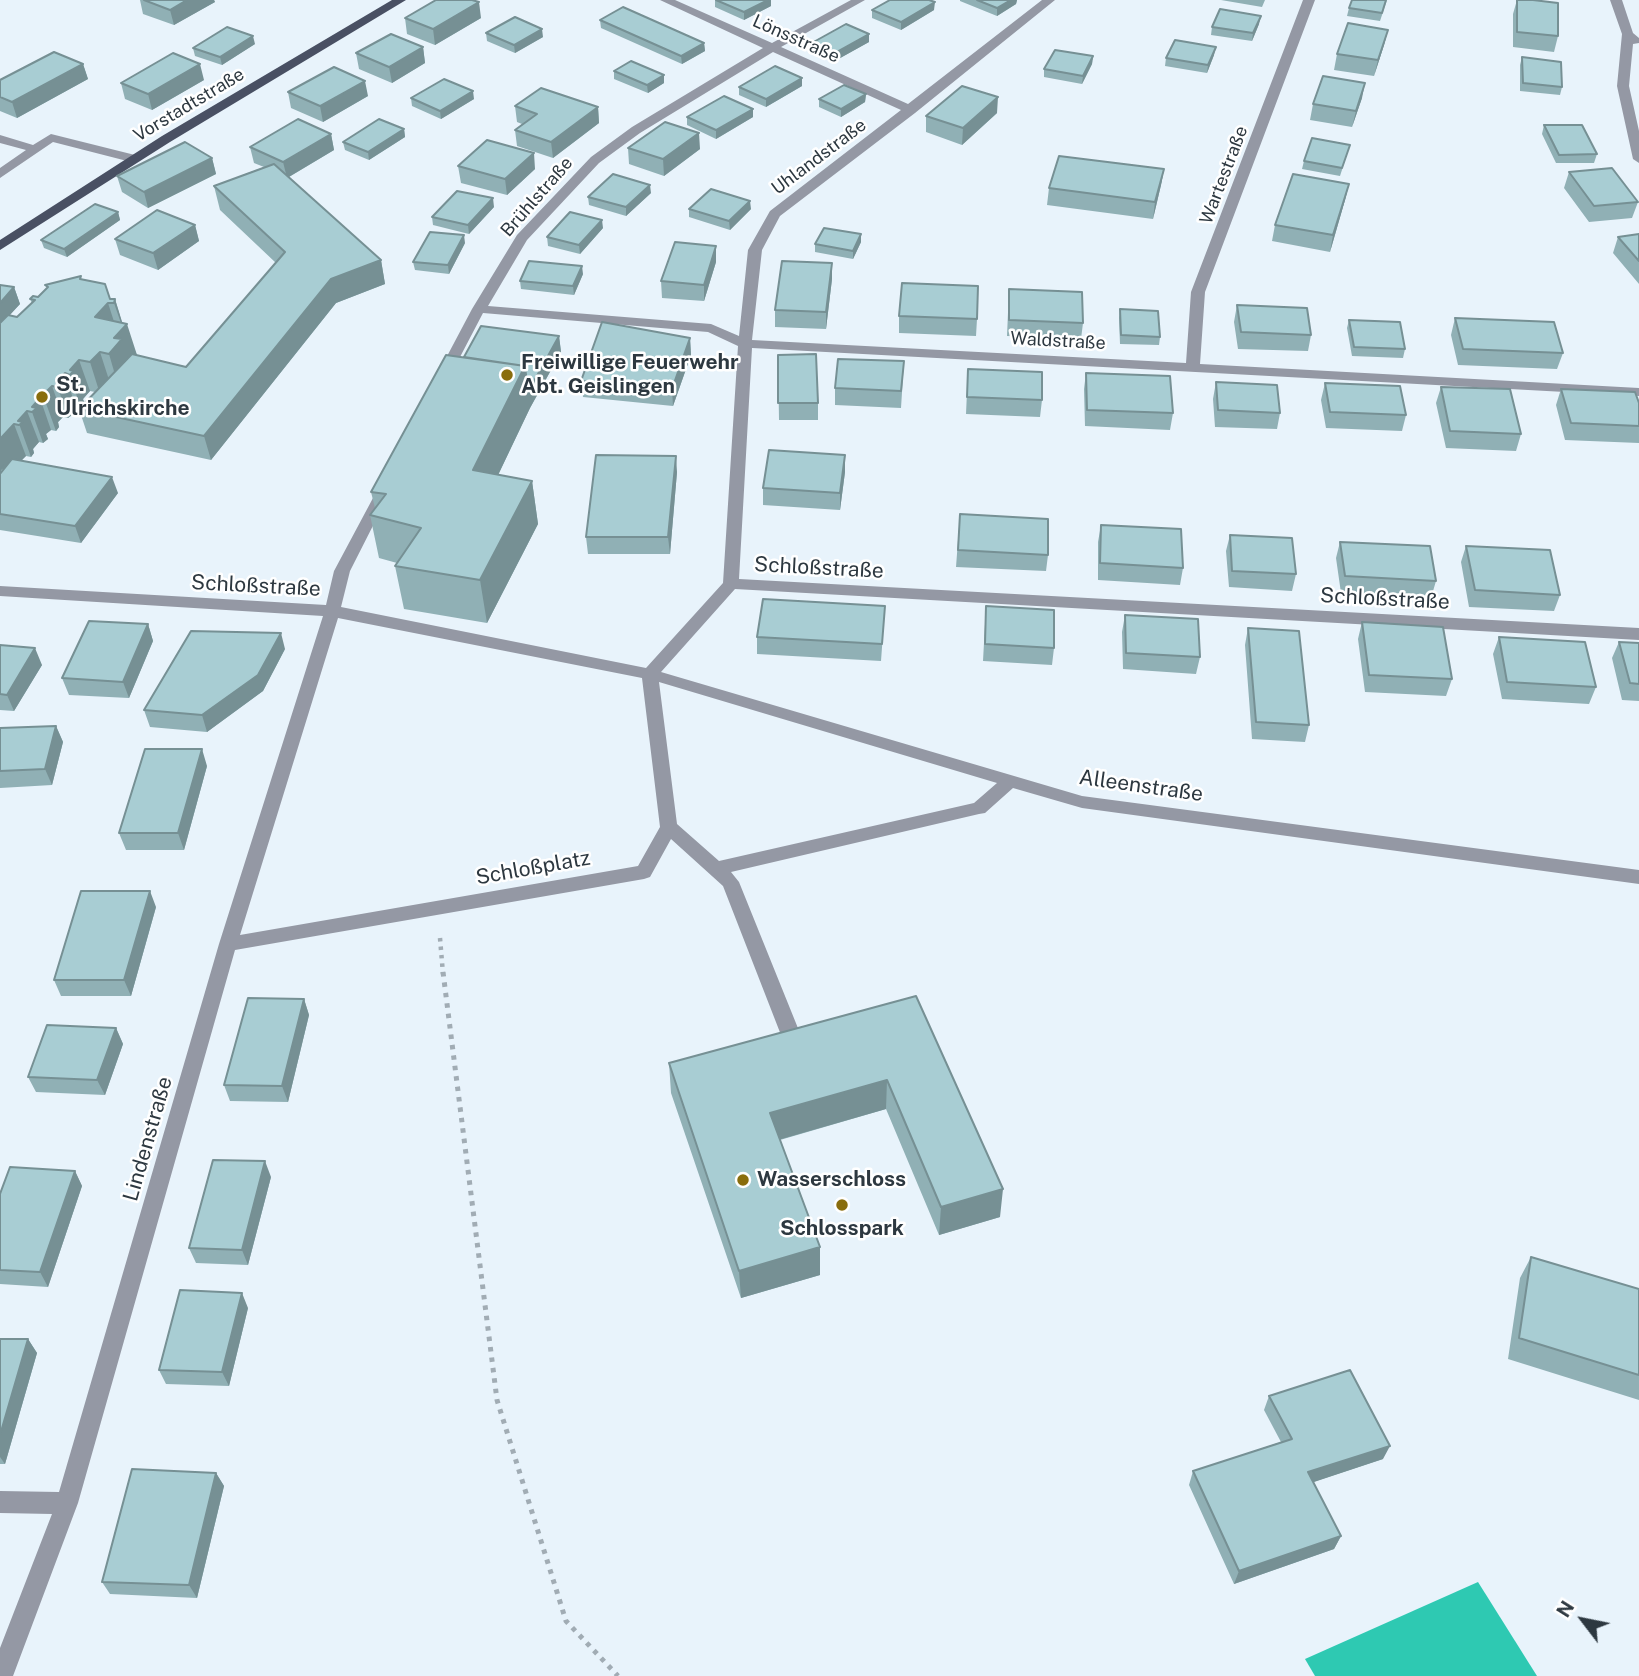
<!DOCTYPE html>
<html>
<head>
<meta charset="utf-8">
<style>
	body { margin:0 }
	#map { position:relative; width:1639px; height:1676px; overflow:hidden; background:#e8f3fb; font-family:"Public Sans",sans-serif }
	canvas { display:block }
	.north { position:absolute; left:1548px; top:1585px; width:70px; height:70px; -webkit-text-stroke:5px #fff; paint-order:stroke; rotate:302deg; font-size:19px; font-weight:700; line-height:28px; text-align:center; color:#2d3840 }
	.north::after { content:''; display:block; margin:auto; width:24px; height:32px; background:#2d3840; clip-path:polygon(50% 0,100% 100%,50% 72%,0 100%) }
</style>
</head>
<body>
<div id="map">
<canvas width="1639" height="1676"></canvas>
<div class="north">N</div>
</div>
<script>
const ctx = document.querySelector('canvas').getContext('2d');
ctx.lineJoin = 'round';
function fillPath(path, color) {
  ctx.fillStyle = color;
  ctx.fill(path, 'evenodd');
}
function stroke(path, color, width, dash) {
  ctx.strokeStyle = color;
  ctx.lineWidth = width;
  ctx.lineCap = dash ? 'butt' : 'round';
  ctx.setLineDash(dash || []);
  ctx.stroke(path);
}
function write(font, color, halo, rows, align = 'center') {
  ctx.font = font + ' "Public Sans",sans-serif';
  ctx.lineWidth = 5;
  ctx.setLineDash([]);
  ctx.textBaseline = 'middle';
  ctx.strokeStyle = halo;
  ctx.fillStyle = color;
  for (const [text, x, y, turn = 0] of rows) {
    ctx.save();
    ctx.translate(x, y);
    ctx.rotate((+turn || 0) * Math.PI / 180);
    ctx.textAlign = isNaN(turn) ? turn : align;
    if (halo) ctx.strokeText(text, 0, 0);
    ctx.fillText(text, 0, 0);
    ctx.restore();
  }
}
const water = new Path2D(`
	M1478,1582l59,94h-222l-10,-17z`);
const pathFar1 = new Path2D(`
	M440,938l3,36`);
const path = new Path2D(`
	M443,972l54,428 69,221 52,55`);
const minor = new Path2D(`
	M660,0h15l97,43 79,-43h14l-84,47 127,57 134,-104h13l-140,113 -135,103 -18,34 -10,90 434,23 5,-71 112,-292h12l-110,292 -5,72 439,24v8l-887,-48 -13,231 900,49v12l-904,-51 -74,83 421,124 557,74v14l-557,-76 -69,-20 -28,25 -6,1 -248,58 8,10 69,171 -3,6 -7,2 -7,-2 -3,-6 -65,-167 -52,-47 -21,38 -6,2 -409,71 -157,553 -65,173h-13v-28l52,-134 -52,-1v-22l59,1 160,-548 104,-328 -323,-20v-10l326,19 8,-34 39,-73 7,-5 7,5 -37,73 -9,36 305,61 77,-85 15,-237 -30,-14 -225,-19 -35,67h-10l-2,-3 36,-68 45,-74 74,-78 41,-30 131,-79zM773,52l128,58 -131,101 -22,39 -9,86 -28,-12 -223,-18 39,-66 72,-77 41,-30zM338,618l304,60 18,149 -22,39 -398,69zM659,682l338,101 -23,20 -255,58 -42,-37z
	M1610,0h12l11,33 6,5v5l-6,1 -4,42 10,45v32l-6,-4 -16,-73 5,-52z
	M51,134l88,22 2,3 -6,4 -82,-21 -53,36v-10l26,-18 -26,-7v-8l33,10z`);
const major = new Path2D(`
	M392,0h14l-236,142 -170,108v-10l162,-104z`);
const wall = new Path2D(`
	M140,0h74l1,2 -41,23 -31,-11z
	M715,0h56v6l-27,14 -29,-13z
	M960,0h57l-1,4 -19,12 -37,-15z
	M1221,0h44l-3,7z
	M1387,0l-7,21 -33,-5 2,-8z
	M1517,0l41,36 -4,16 -41,-5v-33z
	M872,10h62l-33,20 -29,-12z
	M405,18h76l-46,27 -28,-11z
	M600,20l104,23 1,8 -23,13 -81,-36z
	M1259,24l-7,17 -41,-6 1,-8z
	M1388,30l-4,15 -10,31 -40,-6 3,-16z
	M486,33l57,4 -28,16 -28,-12z
	M869,42l-36,20 -23,-10v-8z
	M255,44l-33,21 -27,-9 -2,-8z
	M423,47l2,16 -33,20 -33,-14 -3,-16z
	M1214,55l-7,18 -42,-7 1,-8z
	M1093,56l-1,8 -10,20 -38,-7v-8z
	M1522,57l40,30 -2,8 -40,-4v-26z
	M83,64l5,15 -71,39 -17,-7v-31z
	M614,71l50,12 -16,10 -34,-14z
	M204,80l-52,30 -27,-11 -4,-16z
	M802,86l-36,21 -27,-12v-8z
	M288,92l80,4 -45,26 -32,-14z
	M866,94l-1,8 -24,15 -22,-10v-8z
	M411,98l63,1 -33,20 -29,-13z
	M1362,98l-10,29 -42,-7 3,-16z
	M515,106l83,1 1,16 -46,35 -36,-12 -2,-16 7,-6 -5,-2z
	M997,113l-35,32 -36,-13v-16z
	M687,117h66l-37,22 -29,-14z
	M1544,125l53,29 -3,9h-38l-14,-29z
	M404,129l1,8 -36,23 -24,-10 -2,-8z
	M331,134l3,16 -45,27 92,83 4,24 -49,19 -125,157 -124,-27 -8,-24 16,-17 -5,-1 -7,8 1,3 -4,4 -5,-1 -5,5 2,5 -4,3 -5,-1 -5,5 1,5 -3,4 -5,-1 -5,4 2,5 -5,4 -4,-1 -6,7 1,4 -3,4 -5,-1 -5,4 97,33 -37,50 -81,-13v-245l14,2 6,17 -11,11 8,2 15,-14 -2,-4 8,-2 9,-9 -2,-3 37,-5 28,19h5l7,24 15,32 49,12 90,-104 -56,-53 -6,-24 50,-19 -10,-4 -4,-16z
	M1350,145l-10,31 -38,-7 2,-8z
	M628,148l72,1 -36,27 -35,-12z
	M212,158l4,16 -68,34 -26,-16 -5,-16z
	M458,166l77,3 -28,26 -46,-12z
	M1164,169l-3,16 -8,34 -106,-14 2,-17z
	M1569,172l69,30 -6,16 -43,4 -25,-34z
	M1349,184l-4,16 -15,52 -58,-11 3,-16z
	M651,193l-25,23 -37,-11 -1,-8z
	M494,207l-25,27 -36,-9 -1,-8z
	M689,209h62l-21,21 -41,-13z
	M118,212l2,8 -53,37 -23,-9 -3,-8z
	M195,225l4,16 -41,29 -38,-15 -5,-16z
	M603,228l-23,26 -32,-8 -1,-9z
	M861,234v8l-8,17 -38,-7v-8z
	M1639,234v50l-26,-31 5,-16z
	M465,243l-16,31 -34,-4 -2,-8z
	M716,246v16l-12,39 -42,-3 -1,-17z
	M583,274l-9,21 -53,-6 -1,-8z
	M832,279l-6,50 -51,-2v-17z
	M1009,289l74,34 -2,16 -74,-3z
	M1237,305l74,30 -3,16 -70,-2 -4,-27z
	M1120,309l40,28 -1,8 -39,-1 -1,-26z
	M899,316l78,3 -1,17 -77,-3z
	M1455,318l108,35 -6,16 -99,-4 -7,-30z
	M1349,320l56,29 -2,9 -51,-2 -5,-28z
	M559,336l2,16 -31,56 -32,67 34,6 6,43 -51,99 -83,-14 -9,-43 2,-3 -18,-5 -9,-43 5,-7 -4,-16 93,-135z
	M690,338l1,17 -18,51 -90,-9 -2,-16z
	M778,355l40,48v17h-39z
	M904,361l-3,47 -66,-3v-17z
	M968,369l74,31 -2,17 -74,-3z
	M1086,373l87,40 -3,17 -85,-4 -1,-37z
	M1216,382l64,31 -3,16 -62,-2 -2,-28z
	M1325,383l81,32 -4,16 -76,-3 -5,-28z
	M1441,387l80,47 -5,17 -70,-3 -10,-45z
	M1561,389l78,14v40l-74,-3 -9,-35z
	M677,472l-7,82h-82l-2,-17z
	M845,472l-5,38 -77,-5v-17z
	M960,514l88,41 -2,16 -90,-4z
	M1101,525l82,43 -3,17 -82,-5v-38z
	M1230,535l66,39 -4,17 -63,-4 -3,-36z
	M1340,542l96,39 -5,17 -90,-5 -5,-35z
	M1466,546l94,49 -6,16 -85,-4 -8,-45z
	M885,606l-4,55 -124,-7v-17z
	M986,606l68,42 -2,17 -69,-4z
	M1125,615l75,42 -4,17 -73,-5 -1,-37z
	M1362,622l90,57 -6,17 -81,-4 -7,-53z
	M148,624l5,17 -24,57 -60,-3 -7,-17z
	M1248,628l61,97 -4,17 -53,-3 -7,-94z
	M1499,637l97,50 -7,17 -87,-5 -9,-45z
	M1619,642l20,1v58l-17,-1 -10,-42z
	M0,645l42,20 -28,46 -14,-1z
	M285,649l-22,42 -56,41 -57,-5 -6,-17z
	M56,726l7,16 -11,43 -52,3v-60z
	M207,766l-23,84h-58l-7,-17z
	M156,907l-25,89h-70l-7,-16z
	M916,996l84,221 -61,18 -53,-126 -106,31 40,135 -79,23 -70,-205 -2,-30z
	M304,999l5,16 -21,87 -58,-1 -6,-16z
	M116,1028l7,16 -18,51 -69,-3 -8,-15z
	M75,1171l7,15 -34,101 -48,-3v-90z
	M271,1177l-23,88 -52,-2 -7,-15z
	M1531,1257l108,32v111l-131,-41 12,-81z
	M248,1308l-19,78 -63,-2 -7,-14z
	M0,1339h28l9,14 -32,111h-5z
	M1269,1396l114,63 -70,23 28,54 -7,13 -100,35 -45,-99 4,-14 88,-29 -17,-32z
	M216,1473l8,13 -27,112 -87,-4 -8,-12z`);
const shadedWall = new Path2D(`
	M187,0h27l1,2 -41,23 -4,-15z
	M768,0h3v6l-27,14v-8z
	M1011,0h6l-1,4 -19,12v-8z
	M479,2l2,16 -46,27 -2,-16z
	M935,2l-1,8 -33,20v-8z
	M1261,16l-2,8 -7,17 1,-8z
	M542,29l1,8 -28,16 -1,-8z
	M1388,30l-4,15 -10,31 4,-16z
	M869,34v8l-36,20v-8z
	M253,36l2,8 -33,21 -2,-8z
	M704,43l1,8 -23,13 -1,-8z
	M423,47l2,16 -33,20 -3,-16z
	M1216,47l-2,8 -7,18 1,-8z
	M1093,56l-1,8 -10,20 1,-8z
	M83,64l5,15 -71,39 -5,-16z
	M200,64l4,16 -52,30 -4,-16z
	M664,75v8l-16,10 -1,-8z
	M802,78v8l-36,21v-8z
	M365,81l3,15 -45,26 -3,-16z
	M1365,83l-3,15 -10,29 4,-16z
	M473,91l1,8 -33,20 -1,-8z
	M866,94l-1,8 -24,15v-8z
	M998,97l-1,16 -35,32 1,-17z
	M598,107l1,16 -46,35 -2,-16z
	M753,109v8l-37,22v-9z
	M404,129l1,8 -36,23 -1,-8z
	M699,133l1,16 -36,27 -1,-17z
	M331,134l3,16 -47,28 -4,-16z
	M534,153l1,16 -28,26 -2,-16z
	M212,158l4,16 -68,34 -4,-16z
	M1164,169l-3,16 -8,34 2,-17z
	M1349,184l-4,16 -15,52 3,-17z
	M650,185l1,8 -25,23v-9z
	M493,198l1,9 -25,27 -1,-9z
	M750,201l1,8 -21,21 -1,-9z
	M118,212l2,8 -53,37 -3,-8z
	M602,220l1,8 -23,26 -1,-9z
	M195,225l4,16 -41,29 -5,-17z
	M861,234v8l-8,17v-8z
	M464,235l1,8 -16,31 -1,-9z
	M716,246v16l-12,39v-16z
	M381,260l4,24 -49,19 -125,157 -7,-24 127,-157z
	M832,263v16l-6,50v-17z
	M582,266l1,8 -9,21 -1,-9z
	M14,287l6,17 -20,22v-23z
	M115,299l9,29 3,-4 10,31 -19,30 -9,-31 5,-16 9,-9 -9,-26z
	M108,303l10,31 -23,-17z
	M559,336l2,16 -31,56 -50,105 -7,-43 52,-104z
	M690,338l1,17 -18,51 -1,-17z
	M100,352l10,31 -10,11 -10,-32z
	M79,360l11,31 -7,8 1,3 -4,4 -10,-31v-5z
	M65,373l10,32 -5,5 2,5 -4,3 -12,-36z
	M52,386l11,31 -5,5 1,5 -3,4 -13,-36z
	M40,398l11,32 -5,4 2,5 -5,4 -11,-31v-5z
	M27,411l12,31 -6,7 1,4 -3,4 -13,-36z
	M14,424l12,32 -26,27v-44z
	M845,455v17l-5,38v-17z
	M676,456l1,16 -7,82 -2,-17z
	M112,477l6,16 -37,50 -6,-17z
	M532,481l6,43 -51,99 -7,-43z
	M148,624l5,17 -24,57 -6,-16z
	M281,633l4,16 -22,42 -56,41 -5,-17z
	M35,648l7,17 -28,46 -7,-16z
	M56,726l7,16 -11,43 -7,-16z
	M202,749l5,17 -23,84 -6,-17z
	M150,891l6,16 -25,89 -7,-16z
	M304,999l5,16 -21,87 -6,-16z
	M116,1028l7,16 -18,51 -8,-15z
	M887,1080l-1,29 -115,33 -1,-29z
	M265,1161l6,16 -23,88 -6,-15z
	M75,1171l7,15 -34,101 -8,-15z
	M1003,1189l-3,28 -61,18 2,-28z
	M820,1247v28l-79,23 -2,-27z
	M242,1293l6,15 -19,78 -7,-14z
	M28,1339l9,14 -32,111 -5,-7v-22z
	M1390,1446l-7,13 -81,27 6,-14z
	M216,1473l8,13 -27,112 -8,-13z
	M1341,1536l-7,13 -100,35 5,-13z`);
const building = new Path2D(`
	M144,0h43l-17,10z
	M436,0h36l7,2 -46,27 -28,-11z
	M716,0h52l-24,12z
	M890,0h39l6,2 -34,20 -29,-12z
	M977,0h34l-14,8z
	M1352,0h34l-4,13 -33,-5z
	M1517,0h16l25,3v33l-41,-4z
	M623,7l81,36 -23,13 -81,-36z
	M1220,9l41,7 -8,17 -41,-6z
	M515,17l27,12 -28,16 -28,-12z
	M1348,23l40,7 -10,30 -41,-6z
	M846,24l23,10 -36,20 -23,-10z
	M227,27l26,9 -33,21 -27,-9z
	M391,34l32,13 -34,20 -33,-14z
	M1175,40l41,7 -8,18 -42,-7z
	M1055,50l38,6 -10,20 -39,-7z
	M54,52l29,12 -71,38 -12,-5v-17z
	M173,53l27,11 -52,30 -27,-11z
	M1522,57l39,5 1,25 -39,-4z
	M631,61l33,14 -17,10 -33,-14z
	M775,66l27,12 -36,21 -27,-12z
	M334,67l31,14 -45,25 -32,-14z
	M1323,76l42,7 -9,28 -43,-7z
	M444,79l29,12 -33,20 -29,-13z
	M844,85l22,9 -25,15 -22,-10z
	M962,86l36,11 -35,31 -37,-12z
	M541,88l57,19 -47,35 -36,-12 22,-16 -22,-8z
	M724,96l29,13 -37,21 -29,-13z
	M298,119l33,15 -48,28 -33,-15z
	M379,119l25,10 -36,23 -25,-10z
	M665,122l34,11 -36,26 -35,-11z
	M1544,125h38l15,29 -38,1z
	M1312,138l38,7 -8,23 -38,-7z
	M487,140l47,13 -29,26 -47,-13z
	M185,142l27,16 -68,34 -27,-16z
	M1059,156l105,13 -9,33 -106,-14z
	M274,164l107,96 -50,19 -127,157 -125,-27 53,-55 54,13 99,-115 -71,-66z
	M1612,168l26,34 -44,4 -25,-34z
	M613,174l37,11 -24,22 -38,-10z
	M1293,174l56,10 -16,51 -58,-10z
	M711,189l39,12 -21,20 -40,-12z
	M457,191l36,7 -25,27 -36,-8z
	M95,204l23,8 -54,37 -23,-9z
	M157,210l38,15 -42,28 -38,-14z
	M570,212l32,8 -23,25 -32,-8z
	M824,228l37,6 -8,17 -38,-7z
	M430,232l34,3 -16,30 -35,-3z
	M1639,234v27l-21,-24z
	M675,242l41,4 -12,39 -43,-4z
	M529,261l53,5 -9,20 -53,-5z
	M782,261l50,2 -6,49 -51,-2z
	M81,276l-1,3 25,5 5,15h5l-1,4h-6l-13,14 32,7 -13,14 8,1 -13,15 -9,-2 -10,10 -11,-2 -9,10 3,1 -3,4 -5,-2 -9,9 5,1 -4,4 -5,-1 -9,9 6,1 -4,3 -5,-1 -8,9 5,1 -5,4 -5,-1 -9,10 5,1 -4,3 -5,-1 -14,15v-116l8,-8 9,2 18,-17 -5,-1 3,-3 5,1 10,-10 -3,-2z
	M902,283l76,3 -1,33 -78,-3z
	M0,285l14,2 -14,16z
	M1009,289l73,3 1,31 -74,-3z
	M1237,305l70,3 4,27 -70,-3z
	M1120,309l38,2 2,26 -39,-2z
	M1455,318l99,4 9,31 -100,-4z
	M1349,320l51,2 5,27 -51,-2z
	M602,322l88,16 -18,51 -91,-8z
	M481,326l78,10 -31,56 -3,-26 -61,-9z
	M816,354l2,49h-40v-48z
	M446,355l79,11 -52,104 59,11 -52,99 -85,-14 26,-38 -51,-13 16,-21 -15,-2z
	M838,359l66,2 -3,30 -66,-3z
	M968,369l74,3v28l-75,-3z
	M1086,373l84,3 3,37 -86,-3z
	M1216,382l61,3 3,28 -62,-3z
	M1325,383l75,3 6,29 -76,-3z
	M1441,387l69,2 11,45 -71,-3z
	M1561,389l74,3 4,11v23l-68,-3z
	M769,450l76,5 -5,38 -77,-5z
	M596,455l80,1 -8,81h-82z
	M12,459l100,18 -37,49 -75,-12v-40z
	M5,465h2l-7,9v-4z
	M960,514l88,5v36l-90,-5z
	M1101,525l80,4 2,39 -83,-5z
	M1230,535l62,3 4,36 -64,-3z
	M1340,542l90,4 6,35 -91,-5z
	M1466,546l84,4 10,45 -85,-5z
	M763,599l122,7 -3,38 -125,-7z
	M986,606l68,4v38l-69,-4z
	M1125,615l73,4 2,38 -74,-4z
	M89,621l59,3 -25,58 -61,-4z
	M1362,622l81,5 9,52 -83,-4z
	M1248,628l51,3 10,94 -53,-3z
	M191,631l90,2 -23,42 -56,40 -58,-5z
	M1499,637l86,5 11,45 -89,-5z
	M1619,642l20,1v41l-9,-1z
	M0,645l35,3 -28,47 -7,-1z
	M56,726l-11,43 -45,2v-43z
	M145,749h57l-24,84h-59z
	M81,891h69l-26,89h-70z
	M916,996l87,193 -62,18 -54,-127 -117,33 50,134 -81,24 -70,-208z
	M248,998l56,1 -22,87 -58,-1z
	M47,1025l69,3 -19,52 -69,-3z
	M213,1160l52,1 -23,89 -53,-2z
	M10,1167l65,4 -35,101 -40,-2v-76z
	M1531,1257l108,32v86l-120,-37z
	M180,1290l62,3 -20,79 -63,-2z
	M0,1339h28l-28,96z
	M1350,1370l40,76 -82,26 33,64 -102,35 -46,-100 99,-32 -23,-43z
	M132,1469l84,4 -27,112 -87,-3z`);
const markers = [
	[507,375,7,"#896d0d"],
	[42,397,7,"#896d0d"],
	[743,1180,7,"#896d0d"],
	[842,1205,7,"#896d0d"]
];
const farStreetnames = [
	["Lönsstraße",796,39,24],
	["Vorstadtstraße",189,105,-31],
	["Uhlandstraße",819,157,-37],
	["Wartestraße",1224,175,-69],
	["Brühlstraße",537,197,-49],
	["Waldstraße",1058,341,3]
];
const poiNames = [
	["Freiwillige Feuerwehr",521,363],
	["Abt. Geislingen",521,387],
	["St.",56,385],
	["Ulrichskirche",56,409],
	["Wasserschloss",757,1180],
	["Schlosspark",842,1229,"center"]
];
const streetNames = [
	["Schloßstraße",819,568,3],
	["Schloßstraße",256,586,3],
	["Schloßstraße",1385,599,3],
	["Alleenstraße",1141,786,8],
	["Schloßplatz",533,868,-10],
	["Lindenstraße",148,1139,-74]
];
fillPath(water, '#2ec9b2');
stroke(pathFar1, '#a1acb4', 4.5, [3.5, 5]);
stroke(path, '#a1acb4', 5, [4.5, 6]);
fillPath(minor, '#9498a4');
fillPath(major, '#495063');
fillPath(wall, '#90b0b5');
fillPath(shadedWall, '#769094');
fillPath(building, '#a8cdd3');
stroke(building, '#769094', 2);
for (const [x, y, r, color] of markers) {
  const dot = new Path2D();
  dot.arc(x, y, r, 0, 2 * Math.PI);
  ctx.fillStyle = color;
  ctx.fill(dot);
  stroke(dot, '#fff', 2.5);
}
write('18px', '#2d3840', '#fff', farStreetnames);
write('bold 21px', '#2d3840', '#fff', poiNames, 'left');
write('21px', '#2d3840', '#fff', streetNames);
</script>
</body>
</html>
